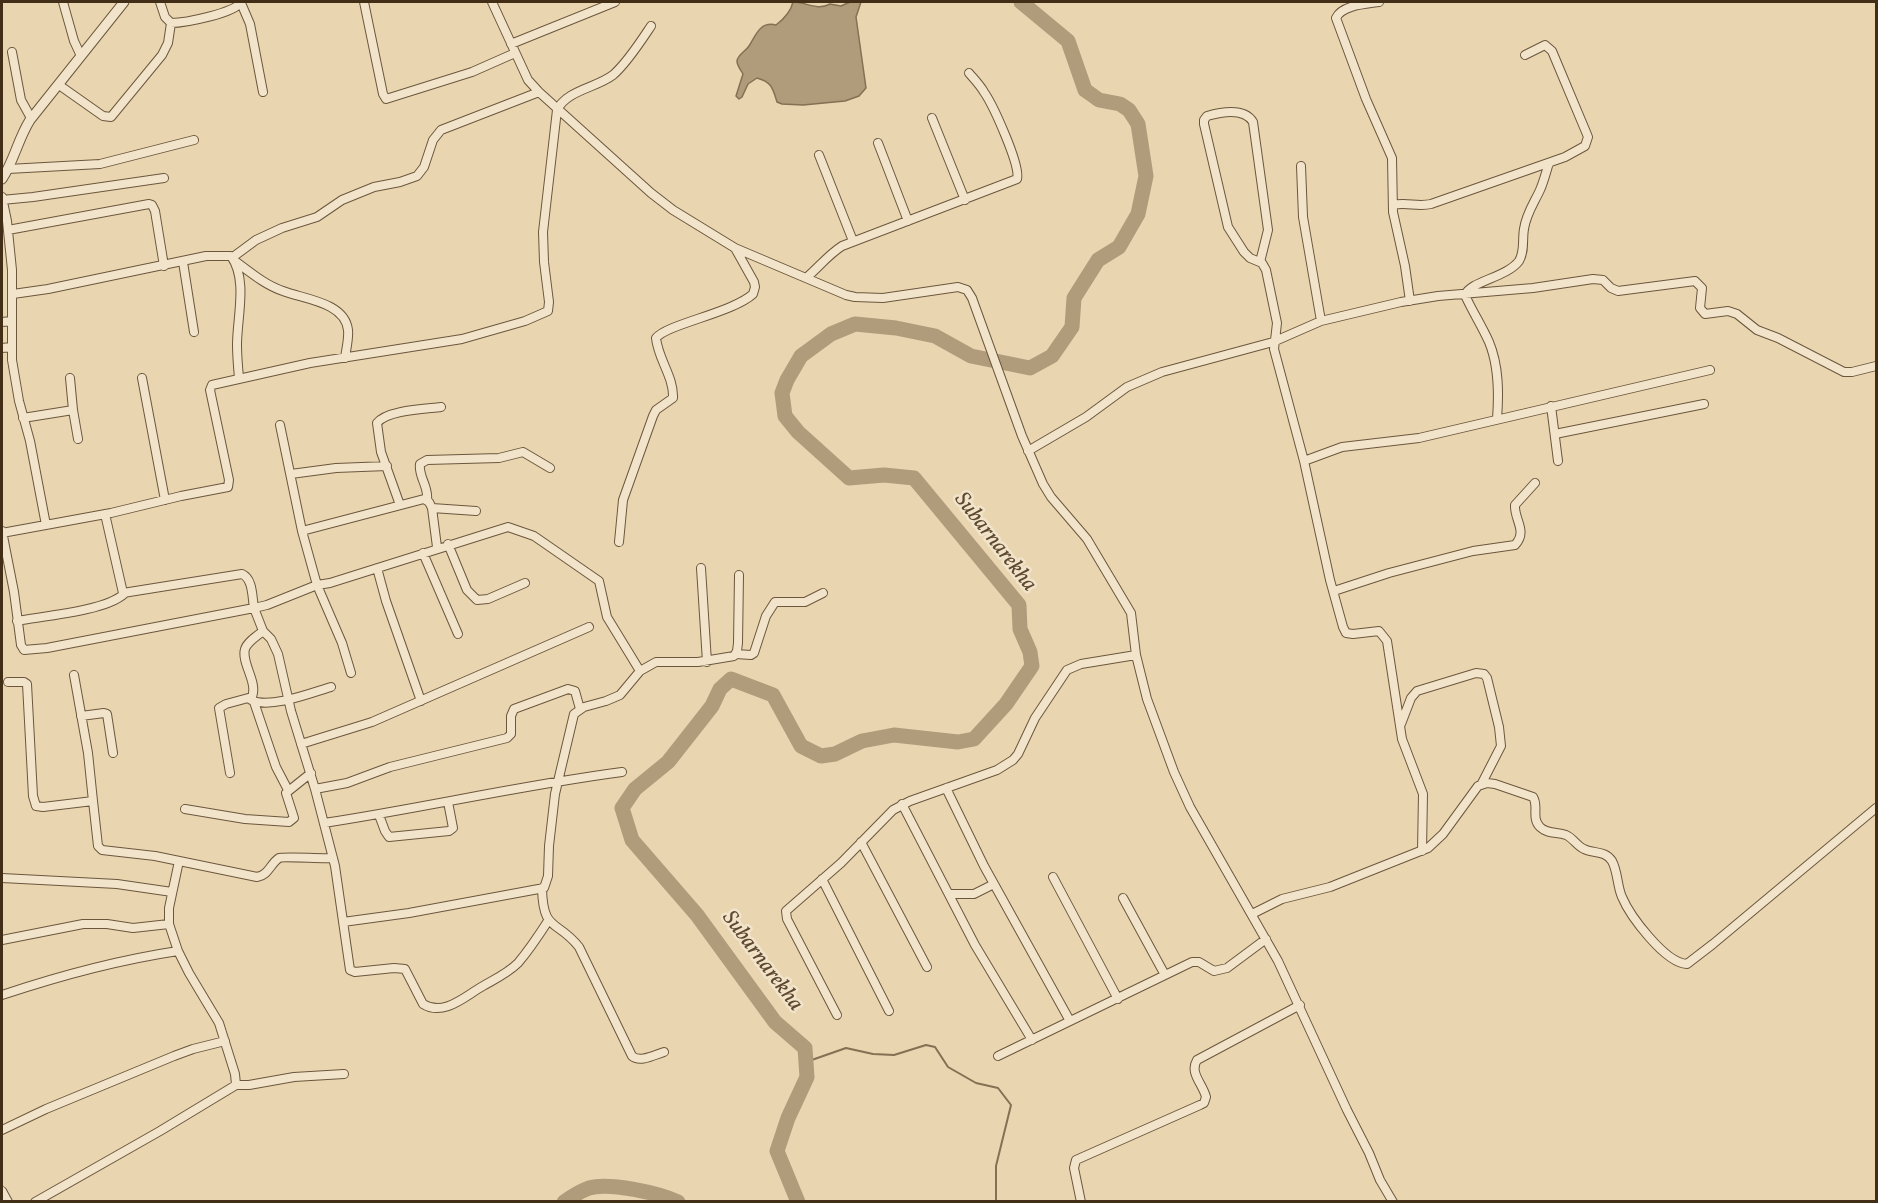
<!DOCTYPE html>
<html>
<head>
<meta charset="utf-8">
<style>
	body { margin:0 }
	#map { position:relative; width:1878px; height:1203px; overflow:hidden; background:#e9d5af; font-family:Vollkorn,serif }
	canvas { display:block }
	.frame { position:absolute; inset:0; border:3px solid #422d17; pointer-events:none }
</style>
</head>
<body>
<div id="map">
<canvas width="1878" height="1203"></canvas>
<div class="frame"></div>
</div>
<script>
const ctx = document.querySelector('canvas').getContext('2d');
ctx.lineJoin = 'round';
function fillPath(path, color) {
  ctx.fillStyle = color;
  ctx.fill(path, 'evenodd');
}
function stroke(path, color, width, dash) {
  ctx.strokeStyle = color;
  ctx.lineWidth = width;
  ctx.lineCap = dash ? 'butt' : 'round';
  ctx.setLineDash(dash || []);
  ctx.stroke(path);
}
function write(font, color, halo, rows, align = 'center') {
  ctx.font = font + ' Vollkorn,serif';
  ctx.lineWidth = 5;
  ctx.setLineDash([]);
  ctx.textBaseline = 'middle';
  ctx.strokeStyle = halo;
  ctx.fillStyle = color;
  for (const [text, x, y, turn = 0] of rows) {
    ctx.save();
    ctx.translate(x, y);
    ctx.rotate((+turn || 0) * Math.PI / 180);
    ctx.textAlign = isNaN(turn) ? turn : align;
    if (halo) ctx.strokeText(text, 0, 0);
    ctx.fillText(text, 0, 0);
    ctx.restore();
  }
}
const water = new Path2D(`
	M793,2c13,0 24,9 37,2l11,2 9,-4h11l-5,15 10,71 -7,8 -14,5 -42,4 -21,-1 -5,-2c-4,-13 -5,-20 -20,-24l-9,6 -6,13 -3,2 -3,-3 7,-22c-2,-4 -6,-8 -6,-13 1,-7 9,-10 12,-15 7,-11 11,-25 27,-21 8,-6 15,-14 17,-23z`);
const stream = new Path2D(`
	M806,1062l40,-14 27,6 21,1 32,-10 9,2 13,20 28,16 22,5 13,17 -15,61v36`);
const river = new Path2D(`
	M564,1202c7,-5 17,-11 25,-14 20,-6 70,5 89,14
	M798,1202l-21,-51 11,-33 19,-41 -2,-29 -30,-26 -78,-107 -65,-75 -10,-32 13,-19 33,-27 44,-56 8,-17 11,-10 42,16 28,51 20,10 14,-2 27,-13 32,-6 64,7 16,-3 32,-35 26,-38 -2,-14 -10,-23 -1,-24 -105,-127 -30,-3 -35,3 -51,-46 -13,-16 -3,-23 5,-13 14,-24 30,-22 24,-10 41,4 39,8 36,20 59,12 22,-12 20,-29 2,-29 24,-38 21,-13 19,-33 8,-38 -8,-52 -9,-14 -9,-6 -21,-4 -14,-10 -17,-49 -47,-39`);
const minor = new Path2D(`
	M63,2l11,39 7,15
	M160,2l5,15 6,6c14,0 64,-10 70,-21
	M364,2l19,92 3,5 86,-27 43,-19
	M492,2l36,78 11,12 112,101 22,17 62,38 111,47 9,2 28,1 75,-11 9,3 5,8 50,138 21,48 8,13 36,42 44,74 5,42 11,44 27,73 16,35 88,154 69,149 22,43 11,27 13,22
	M1379,2c-13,2 -37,3 -43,16l30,81 26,59 1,54 12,54 5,35
	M241,3l9,21 13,68
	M511,44l104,-42
	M12,52l9,48 10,18
	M59,85l44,31 8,1 51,-62 6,-12 3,-20
	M932,118l33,82
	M878,143l30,78
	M819,155l34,86
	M1301,166l2,51 18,104
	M8,169l92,-5 94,-24
	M2,197l5,24 5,49v90l7,41 11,40 16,84
	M2,200l31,-3 131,-19
	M1393,205c13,-3 25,2 38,-1l134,-47 20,-11 3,-9 -2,-5 -34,-81 -7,-6 -20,10
	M8,230l141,-26 3,1 3,6 9,55
	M233,257l23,-17 26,-12 35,-11 25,-17 32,-13 26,-5 17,-6 7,-9 9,-27 8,-10 98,-38
	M235,261c15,11 30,24 48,30 20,8 62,11 65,39 1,9 -2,19 -3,28
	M183,262l11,70
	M1260,262l8,-32 -15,-108c-9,-15 -32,-10 -46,-6l-3,4v4l24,103 16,25 6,6 12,5 4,7 11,53 -3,26 30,112 26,119 13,47 3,6 7,1 26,-3 8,10 15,98 21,55 -1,57
	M806,278c13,-11 22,-23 36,-32l175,-67c4,-13 -24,-74 -33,-87 -4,-7 -10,-13 -15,-19
	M13,294l35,-5 158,-33h25c17,24 6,61 6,89 0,11 1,22 2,33
	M2,322l9,-1
	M2,348l9,-1
	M142,378l23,122
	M1551,406l7,55
	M73,410l5,29
	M23,418l50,-8 -3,-32
	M1497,419c2,-26 2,-53 -8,-77 -7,-16 -17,-31 -24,-47 5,-14 41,-17 54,-34 6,-10 3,-21 5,-32 2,-15 10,-26 16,-39 4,-9 6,-18 9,-27
	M280,425l22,106 15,54 -50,20 -13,3 9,23 8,8 7,15 13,57 24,78 20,77 15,104 5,2 39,-4 11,1 18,35c21,13 42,-8 60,-18 12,-7 25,-13 35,-23 11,-13 21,-28 30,-42
	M1555,434l149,-30
	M1028,451l58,-34 41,-30 35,-15 111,-30 48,-21 80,-19 37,-6 95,-8 60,-9 10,1 8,8 7,3 77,-10 7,7 -2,20 5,6 23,-3 9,3 20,16 21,8 66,34h8l24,-6
	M1304,461l38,-14 77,-9 291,-68
	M291,474l45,-6 51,-2
	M427,500c2,-14 -9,-23 -7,-36l7,-4 72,-2 24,-6 27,16
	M400,505l-19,-53 -4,-29c10,-13 48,-14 64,-16
	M432,508l44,3
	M2,531l12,61 7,53 3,5 23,-2 207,-40c-2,-12 -1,-29 -12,-34l-119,19 -18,-79
	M302,531l122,-32 5,3 3,6 5,39
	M2,533l109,-20 70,-17 47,-9 1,-7 -19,-90 2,-5 98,-22 152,-24 63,-18 23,-10 1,-9 -5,-40 -1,-30 14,-122c10,-20 39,-22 56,-35 14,-12 28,-34 38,-49
	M619,542l4,-42 30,-84 3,-6 17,-12c1,-21 -15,-39 -17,-60 11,-14 76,-25 97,-44l2,-7 -1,-5 -19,-34
	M448,544l19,46 10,10 11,-1 37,-16
	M423,553l35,81
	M377,568l9,33 35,100
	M701,568l6,94
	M1334,591l55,-18 84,-22 42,-6c13,-14 -1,-25 0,-40l20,-22
	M17,621c27,-5 88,-10 107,-27
	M736,654l15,1 3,-2 12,-37 9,-14h30l18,-9
	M351,673l-9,-30 -25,-58 13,-2 178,-56 26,9 65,45 8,36 33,54
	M74,675l14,78 5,48
	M8,682h16l3,2 6,112 3,10 7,1 50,-6 5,45 4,4 53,6 102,21c12,-2 13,-13 22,-19 4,-2 44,1 54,0
	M251,700c19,9 60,-7 80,-13
	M254,702l22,65 12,23
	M81,716l23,-3 3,1 6,39
	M1401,724l10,-26 6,-7 59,-18 8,1 3,4 12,49 2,19 -19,37
	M301,744l71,-22 217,-95
	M230,773l-11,-65 7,-4 26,-7c6,-15 -11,-34 -7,-48 2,-7 12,-13 18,-18
	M946,788l38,78 86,155
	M315,789l32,-6 43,-16 117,-29 4,-4v-18l3,-7 54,-20 7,2 5,18
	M902,804l73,141 57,95
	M185,809l60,10 44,3 5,-4 -8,-25 25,-20
	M379,815l6,16 4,6 60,-6 4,-3 -5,-26
	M324,823c99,-15 198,-38 298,-51
	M861,842l66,125
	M1053,877l65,122
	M2,878l115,6 55,8
	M822,879l67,132
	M542,888c1,45 15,31 37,59l53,109c8,7 22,-1 32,-4
	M949,894h25l20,-10
	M1123,898l42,77
	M1252,914l30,-15 48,-12 98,-39 15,-14 35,-48 9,-3 8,1 38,13c6,9 -2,21 7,30 7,7 17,5 26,8 7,3 11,11 18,14 10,5 21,1 28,12 6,11 5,25 10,36 8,19 43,66 65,67l26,-20 163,-136
	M343,922l66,-9 135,-25 4,-12 1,-30 6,-52 19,-80 10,-7 22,-6 14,-6 20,-24 16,-9h42l36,-6 3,-5 1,-8 1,-68
	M2,940l81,-16h24l26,4 36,-4
	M2,995c57,-19 116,-35 176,-44
	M837,1015l-50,-96 -1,-8 55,-48 52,-53 17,-9 87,-31 16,-10 5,-6 17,-36 32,-48 14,-6 55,-9
	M998,1056l194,-94h7l15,9 13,-3 39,-29
	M236,1085h13l45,-8 50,-3
	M2,1130l44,-21 128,-53 19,-7 32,-8
	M2,1191l6,11
	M35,1202l125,-71 76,-46 -1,-11 -16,-51 -30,-50 -11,-22 -9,-27v-16l10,-47
	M1081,1202l-7,-34 2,-8 124,-55 4,-2 2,-6c-3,-13 -17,-24 -9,-37l103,-55`);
const tertiary = new Path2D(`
	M2,179c12,-18 16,-40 28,-59l94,-118`);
const waterNames = [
	["Subarnarekha",994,543,52],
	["Subarnarekha",761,962,53]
];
fillPath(water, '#b09c7b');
stroke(water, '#847053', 1.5);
stroke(stream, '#847053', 2);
stroke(river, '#b09c7b', 15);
stroke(minor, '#6c573d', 10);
stroke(tertiary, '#6c573d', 11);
stroke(minor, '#f1e4cb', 8);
stroke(tertiary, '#f1e4cb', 9);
write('italic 22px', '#5e4930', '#f1e4cb', waterNames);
</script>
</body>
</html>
